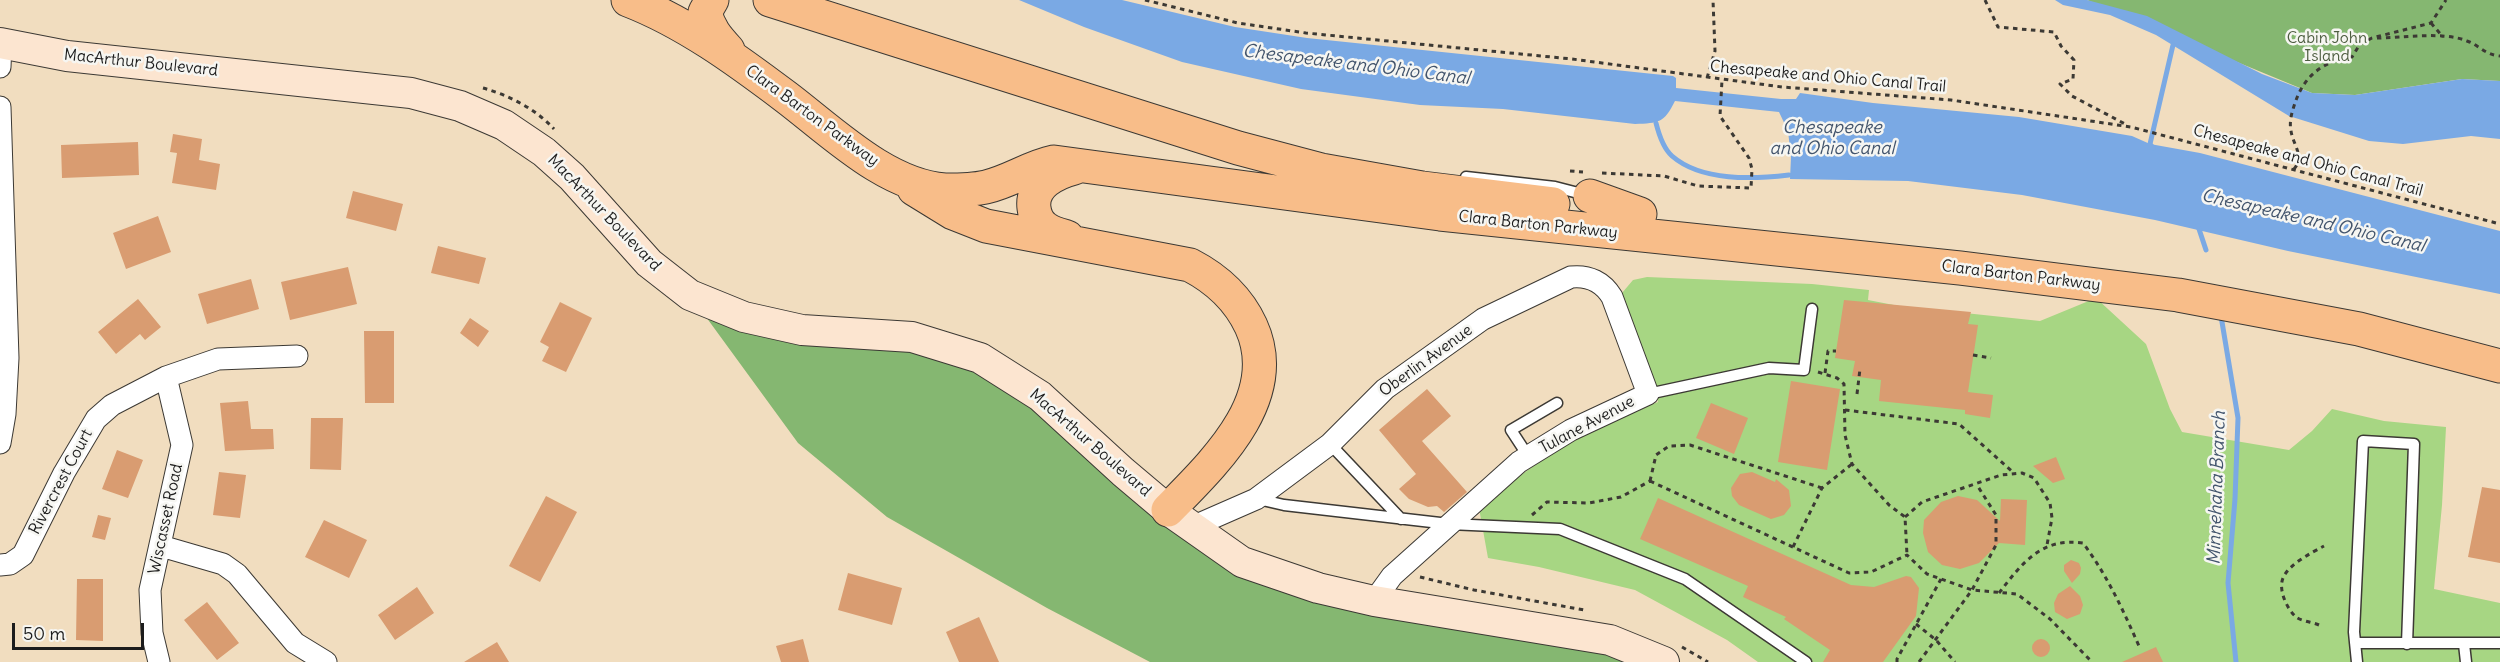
<!DOCTYPE html>
<html>
<head>
<meta charset="utf-8">
<style>
	body { margin:0 }
	#map { position:relative; width:2500px; height:662px; overflow:hidden; background:#f1ddbf; font-family:Delius,sans-serif }
	canvas { display:block }
	.scale { position:absolute; left:12px; top:623px; width:132px; height:27px; box-sizing:border-box; border:3px solid #1c1c1c; border-top:0; padding-left:8px; font-size:18px; line-height:21px; white-space:nowrap; color:#1c1c1c; -webkit-text-stroke:4px #f6f6f2; paint-order:stroke }
</style>
</head>
<body>
<div id="map">
<canvas width="2500" height="662"></canvas>
<div class="scale">50 m</div>
</div>
<script>
const ctx = document.querySelector('canvas').getContext('2d');
ctx.lineJoin = 'round';
function fillPath(path, color) {
  ctx.fillStyle = color;
  ctx.fill(path, 'evenodd');
}
function stroke(path, color, width, dash) {
  ctx.strokeStyle = color;
  ctx.lineWidth = width;
  ctx.lineCap = dash ? 'butt' : 'round';
  ctx.setLineDash(dash || []);
  ctx.stroke(path);
}
function write(font, color, halo, rows, align = 'center') {
  ctx.font = font + ' Delius,sans-serif';
  ctx.lineWidth = 5;
  ctx.setLineDash([]);
  ctx.textBaseline = 'middle';
  ctx.strokeStyle = halo;
  ctx.fillStyle = color;
  for (const [text, x, y, turn = 0] of rows) {
    ctx.save();
    ctx.translate(x, y);
    ctx.rotate((+turn || 0) * Math.PI / 180);
    ctx.textAlign = isNaN(turn) ? turn : align;
    if (halo) ctx.strokeText(text, 0, 0);
    ctx.fillText(text, 0, 0);
    ctx.restore();
  }
}
const green = new Path2D(`
	M1647,277l165,7 57,6 -1,10 31,6 141,15 56,-23 50,46 24,65 12,23 107,18 23,-19 20,-22 52,12 62,6 -4,78 -8,84 66,14v59h-742l-31,-22 -92,-50 -96,-23 -51,-9 -9,-50c54,-46 113,-82 179,-106l-36,-109 11,-13z`);
const forest = new Path2D(`
	M2087,0h413v81l-38,-2 -107,16 -43,-2z
	M690,295l290,63 262,204 422,100h-514l-103,-54 -160,-91 -89,-74z`);
const water = new Path2D(`
	M1019,0h103l113,27 72,11 366,38 3,2v10l105,11h15l4,-6 73,10 146,14 113,19 18,8 50,9 300,78v63l-212,-43 -133,-31 -133,-25 -114,-14 -118,-2 1,-22 -3,-26 -9,-19 -104,-11c-11,22 -16,22 -40,23l-132,-15 -83,-4 -119,-16 -119,-27 -98,-35z
	M2055,0h32l60,16 115,58 50,19 43,2 107,-16 38,2v58l-29,-3 -68,8 -34,-3 -80,-25 -133,-81 -46,-20 -47,-10z`);
const stream = new Path2D(`
	M1656,123c3,12 7,25 16,33 30,26 82,23 117,19
	M2153,148l-3,-4 23,-99
	M2198,226l8,24
	M2221,316l17,102 -3,81 -7,84 8,79`);
const building = new Path2D(`
	M173,134l29,5 -3,21 21,4 -4,26 -44,-7 5,-30 -7,-1z
	M138,142l1,33 -77,3 -1,-33z
	M353,191l50,13 -7,27 -50,-13z
	M158,216l13,36 -45,17 -13,-36z
	M438,246l48,12 -7,26 -48,-11z
	M348,267l9,37 -67,16 -9,-38z
	M251,279l8,30 -52,15 -9,-30z
	M138,299l23,28 -16,13 -5,-6 -24,20 -18,-22z
	M1844,300l127,12 -3,12 10,1 -10,67 25,3 -3,23 -25,-4v-4l-86,-9 2,-21 -29,-4 3,-15 -20,-3z
	M560,302l32,16 -26,54 -24,-11 7,-14 -9,-5z
	M470,318l19,13 -11,16 -18,-14z
	M364,331h30v72h-29z
	M1791,381l49,8 -13,81 -49,-8z
	M1427,389l24,27 -29,25 45,51 -23,20 -7,-6 -9,1 -19,-8 -10,-10 17,-15 -37,-44z
	M248,401l3,28h22l1,20 -49,2 -5,-48z
	M1711,403l37,15 -14,36 -38,-16z
	M311,418h32l-2,52 -31,-1z
	M117,450l26,10 -15,38 -26,-9z
	M2056,457l9,22 -12,4 -20,-17z
	M219,472l27,3 -6,43 -27,-3z
	M1752,472l23,10 1,-3 13,11 2,16 -7,9 -13,4 -32,-14 -7,-9 -1,-8 9,-14z
	M2482,487l18,3v73l-32,-6z
	M546,496l31,16 -37,70 -31,-16z
	M1958,496l19,4 23,21 1,-22 26,1 -2,45 -26,-2 -20,20 -19,6 -18,-4 -14,-13 -5,-19 1,-13 17,-18z
	M1658,498l193,87 23,2 32,-11 5,1 8,11 -3,28 -33,46h-60l7,-12 -46,-31 2,-2 -43,-20 5,-11 -108,-47z
	M98,515l13,3 -6,22 -13,-3z
	M324,520l43,20 -18,38 -44,-21z
	M2071,560l8,3 2,5 -1,6 -8,9 -8,-12v-6z
	M848,573l54,15 -10,37 -54,-15z
	M77,579h26v62l-27,-1z
	M2070,586l10,10 3,9 -3,9 -13,5 -12,-7 -1,-9 4,-9z
	M417,587l17,26 -39,27 -17,-25z
	M207,602l32,41 -22,17 -33,-40z
	M979,617l20,45h-40l-13,-30z
	M803,639l6,23h-28l-5,-16z
	M2032 648a9 9 0 1 1 18 0a9 9 0 1 1-18 0Z
	M497,642l12,20h-45z
	M2156,647l7,15h-41z`);
const path = new Path2D(`
	M1145,0l93,23 68,10 266,26 210,28 169,13 180,27 369,97
	M1985,0l13,27 56,5 7,14 13,14 -1,19 -13,5 12,12 55,29
	M2431,23l12,14
	M2377,38c26,0 66,-7 90,3 12,4 18,14 33,15
	M1707,78l8,-27 -2,-51
	M483,88c25,7 53,21 71,41
	M2294,169c11,-13 -1,-24 -3,-38 -2,-10 1,-19 4,-28 9,-27 28,-42 57,-46l8,-13 12,-6 59,-15 15,-23
	M1570,171l13,1
	M1602,173l62,3 34,10 53,2 1,-19 -3,-11 -29,-42 2,-36
	M1973,355l18,3
	M1818,372l19,6 7,6 1,51 7,29 37,41 16,12 2,38
	M1825,373l3,-22h8
	M1857,394l3,-25
	M1845,410l114,14 56,50
	M1650,481l199,92 22,-1 36,-17 20,19 45,16 45,4 33,25 42,43
	M1650,481l6,-26 13,-9 21,-1 132,43
	M1532,515l15,-13 42,1 32,-6 29,-16
	M1905,517l17,-15 79,-27 21,-2 12,5 16,25 2,15 -5,27
	M1793,547l29,-59 30,-24
	M1420,577l54,13 110,20
	M1999,593c23,-30 43,-56 84,-50 24,32 40,67 56,103
	M1916,624l20,16 19,22
	M2319,625c-7,-3 -18,-4 -23,-8 -9,-8 -18,-27 -13,-39 6,-14 28,-25 41,-32
	M1682,647l26,15
	M1897,662v-3l44,-80
	M1919,662l53,-72 24,-45v-30l-19,-30`);
const service = new Path2D(`
	M1466,177l89,10 31,8
	M1648,394l121,-26 35,2 8,-61
	M1330,444l71,75
	M1528,456l-17,-26 46,-27
	M1258,499l26,6 165,19 111,5 125,50 121,83
	M2355,643h145
	M2464,644l2,18
	M2357,662l-3,-30 9,-191 51,3 -7,200`);
const minor = new Path2D(`
	M0,67l1,-24
	M0,107l8,251 -3,56 -5,29
	M1192,527l64,-28 74,-55 55,-55 98,-70 88,-42c18,-2 32,5 41,20l36,97 -77,36 -52,32 -127,114 -18,25
	M161,546l62,18 14,10 58,69 31,19
	M0,565l10,-1 13,-9 41,-82 32,-54 16,-14 54,-28 52,-18 79,-3
	M159,662l-7,-29 -2,-43 32,-145 -16,-68`);
const secondary = new Path2D(`
	M0,43l67,13 344,37 49,13 44,19 40,27 28,25 77,86 41,32 54,22 58,13 110,7 68,21 60,38 83,76 45,38 74,52 76,26 56,13 236,39 54,22`);
const trunk = new Path2D(`
	M628,0c57,22 109,60 158,97 45,34 100,89 159,93 13,0 28,0 41,-3 23,-5 44,-20 68,-25l386,52 520,54 218,27 181,34 141,37
	M712,0l-7,12c4,17 12,26 23,38
	M770,0l468,148 83,22 101,18 131,16
	M914,189l39,24 33,13 204,39c27,14 48,33 61,61 33,72 -37,137 -83,184
	M1590,196l50,18
	M1067,237c-7,-2 -16,-4 -22,-9 -7,-5 -10,-12 -11,-20 -3,-23 21,-35 40,-40`);
const parkNames = [
	["Cabin John",2327,38],
	["Island",2327,56]
];
const streetNames = [
	["MacArthur Boulevard",141,63,6],
	["Chesapeake and Ohio Canal Trail",1828,77,5],
	["Clara Barton Parkway",812,116,36],
	["Chesapeake and Ohio Canal Trail",2308,161,15],
	["MacArthur Boulevard",604,213,46],
	["Clara Barton Parkway",1538,225,6],
	["Clara Barton Parkway",2021,276,7],
	["Oberlin Avenue",1426,361,-36],
	["Tulane Avenue",1587,425,-28],
	["MacArthur Boulevard",1090,443,41],
	["Rivercrest Court",61,482,-62],
	["Wiscasset Road",166,519,-78]
];
const waterNames = [
	["Chesapeake and Ohio Canal",1356,65,7],
	["Chesapeake",1832,128],
	["and Ohio Canal",1832,149],
	["Chesapeake and Ohio Canal",2313,221,13],
	["Minnehaha Branch",2217,488,-88]
];
fillPath(green, '#a7d683');
fillPath(forest, '#85b771');
fillPath(water, '#7aa9e4');
stroke(stream, '#7aa9e4', 5);
fillPath(building, '#d99c71');
stroke(service, '#3c3934', 13);
stroke(minor, '#3c3934', 23);
stroke(secondary, '#3c3934', 32);
stroke(trunk, '#3c3934', 35);
stroke(path, '#3c3934', 3, [4.5, 4.5]);
stroke(service, '#fff', 10);
stroke(minor, '#fff', 21);
stroke(secondary, '#fce5d0', 30);
stroke(trunk, '#f8bd89', 33);
write('16px', '#4d5d40', '#f6f6f2', parkNames);
write('16px', '#1c1c1c', '#f6f6f2', streetNames);
write('italic 18px', '#42546c', '#f6f6f2', waterNames);
</script>
</body>
</html>
